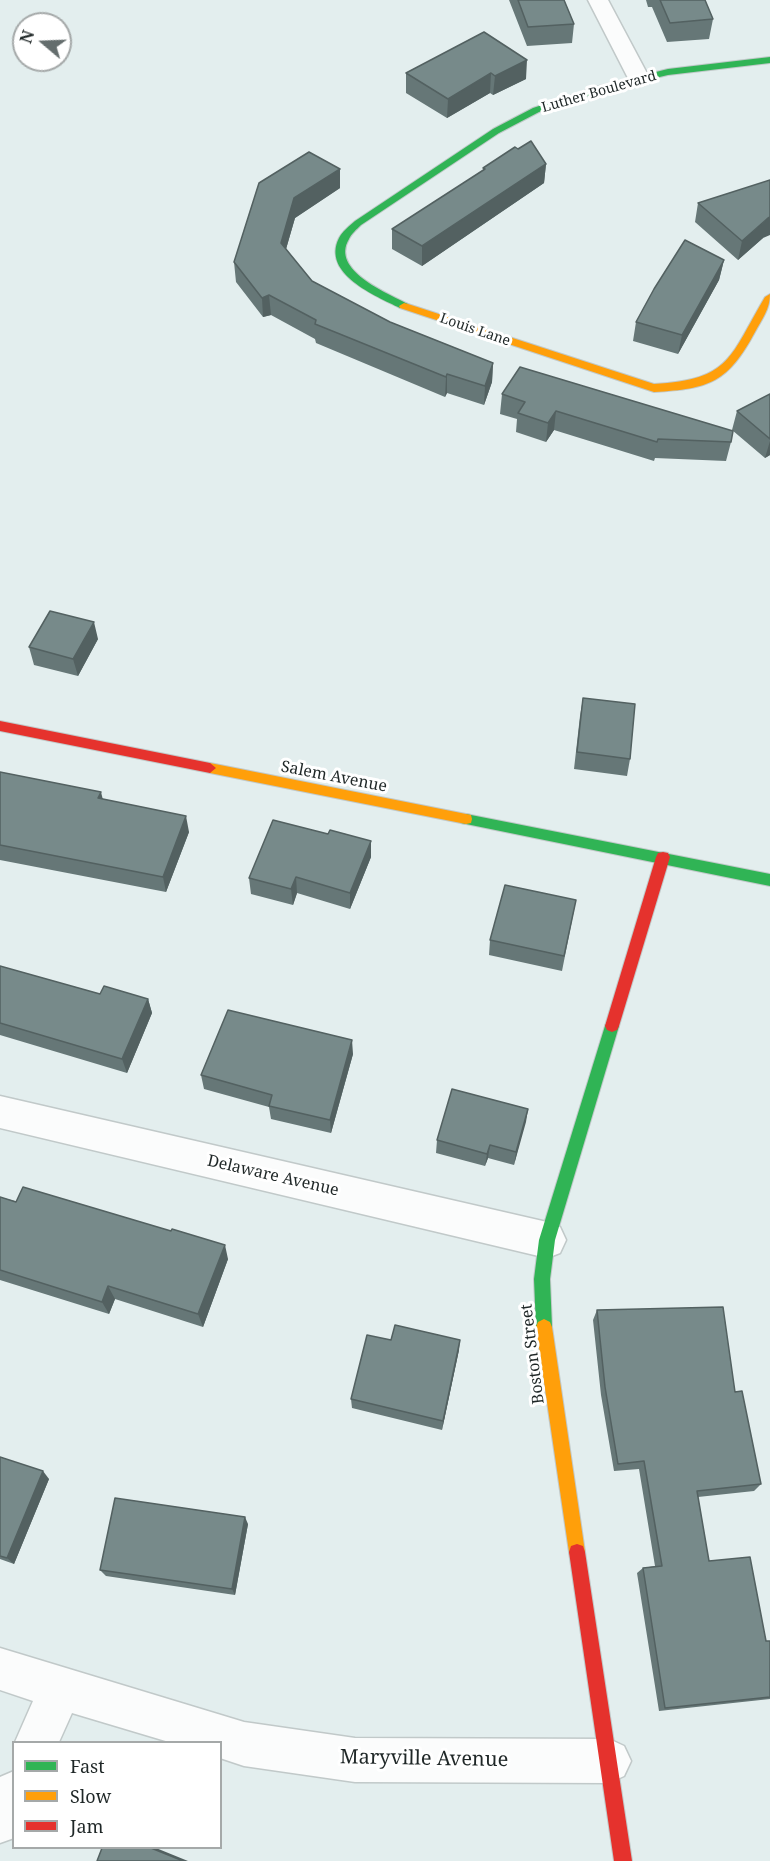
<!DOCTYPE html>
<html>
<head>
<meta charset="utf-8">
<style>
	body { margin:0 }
	#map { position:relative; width:770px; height:1861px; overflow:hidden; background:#e3eeee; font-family:"Noto Serif",serif }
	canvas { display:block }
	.legend { position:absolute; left:12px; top:1741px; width:210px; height:108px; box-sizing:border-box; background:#fff; border:2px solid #a5a9a9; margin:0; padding:8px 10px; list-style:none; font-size:18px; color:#1f2727 }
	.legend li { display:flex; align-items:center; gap:12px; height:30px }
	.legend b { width:30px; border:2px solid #a5a9a9 }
	.north { position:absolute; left:12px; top:12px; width:60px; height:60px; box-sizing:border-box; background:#fff; border:2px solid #a5a9a9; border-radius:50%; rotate:289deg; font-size:16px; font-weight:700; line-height:24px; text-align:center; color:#1f2727 }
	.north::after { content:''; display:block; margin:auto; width:21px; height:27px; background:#646d6d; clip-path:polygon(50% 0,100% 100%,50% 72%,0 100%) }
</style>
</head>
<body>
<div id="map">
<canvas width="770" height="1861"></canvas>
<ul class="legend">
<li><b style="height:8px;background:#30b455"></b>Fast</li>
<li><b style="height:8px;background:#ff9f0a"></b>Slow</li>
<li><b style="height:8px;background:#e5322d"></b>Jam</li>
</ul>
<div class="north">N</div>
</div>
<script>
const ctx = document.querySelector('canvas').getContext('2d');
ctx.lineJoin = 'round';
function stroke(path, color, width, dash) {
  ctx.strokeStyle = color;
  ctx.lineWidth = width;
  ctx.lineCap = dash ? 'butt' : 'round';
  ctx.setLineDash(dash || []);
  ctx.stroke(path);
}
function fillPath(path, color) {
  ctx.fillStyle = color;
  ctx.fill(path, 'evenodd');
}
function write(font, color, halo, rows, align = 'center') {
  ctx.font = font + ' "Noto Serif",serif';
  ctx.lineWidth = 6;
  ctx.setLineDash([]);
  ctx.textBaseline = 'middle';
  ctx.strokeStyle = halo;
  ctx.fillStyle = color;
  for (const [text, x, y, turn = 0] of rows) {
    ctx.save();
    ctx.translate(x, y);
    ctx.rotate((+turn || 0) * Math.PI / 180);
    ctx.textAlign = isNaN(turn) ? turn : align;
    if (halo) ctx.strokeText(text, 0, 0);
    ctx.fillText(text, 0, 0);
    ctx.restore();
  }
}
const street = new Path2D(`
	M588,0h20l42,79 -3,5 -8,2 -8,-2z
	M0,1096l547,126 13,5 6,13 -6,13 -13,5 -547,-130z
	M0,1648l244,74 111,16 254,1 15,7 7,15 -7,15 -15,7 -254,-1 -111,-16 -24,-8v-16h-51l-97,-29 -13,29h-44l18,-41 -33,-11z
	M14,1771v67l-14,5v-66z`);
const fast = new Path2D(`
	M770,57v6l-102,12 -63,15 -66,22 -40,21 -138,92c-4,4 -10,9 -12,14 -19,31 38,54 59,65v4h-8c-24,-12 -79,-34 -61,-70 3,-6 10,-12 16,-17l138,-92 40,-21 66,-22 69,-17z
	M466,814l304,60v12l-304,-62 -5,-1 -1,-4 1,-4z
	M612,1020l5,2 2,4 -64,214 -5,39 2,48 -2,5 -6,3 -6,-3 -2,-5 -2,-48 5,-39 66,-214 2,-4z`);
const slow = new Path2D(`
	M770,294c0,15 -8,25 -15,38 -27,50 -45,57 -101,60l-254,-84 -1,-2 5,-3 4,1 246,80c77,-4 76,-28 111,-87z
	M210,763l256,51 5,1 1,4 -1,4 -5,1 -256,-51 -6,-5z
	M544,1319l6,3 2,5 33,225 -2,6 -6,2 -6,-2 -2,-6 -33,-225 2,-5z`);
const jam = new Path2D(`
	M0,721l210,42 6,5 -6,5 -210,-42z
	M663,852l5,1 2,4 -51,169 -2,4 -5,2 -5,-2 -2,-4 51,-169 2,-4z
	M577,1544l6,2 2,6 47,309h-18l-45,-309 2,-6z`);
const wall = new Path2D(`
	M509,0h55l10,24 -2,19 -45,3z
	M646,0h59l8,19 -4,20 -42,3 -15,-35h-4z
	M484,32l42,47 -33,16 -3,-2 -43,25 -41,-25v-20z
	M546,164l-2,19 -122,83 -30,-17v-20l91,-58v-3z
	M259,183l81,5 -45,30 -9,31 26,32 78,41 103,41 -1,19 -8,23 -37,-12 -2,4 -129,-54 -1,-4 -44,-24 -8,2 -27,-35 -2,-20z
	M698,203l65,35 -25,22 -43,-38z
	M724,260l-5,20 -41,74 -45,-13 3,-19z
	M502,394l229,48 -5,19 -71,-3 -1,3 -100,-31 -8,12 -30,-10 1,-13 -17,-5z
	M770,394v61l-5,3 -33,-28 5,-19z
	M98,639l-20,37 -44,-11 -5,-18z
	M583,698l47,61 -3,17 -53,-7 6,-53z
	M0,772l103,27 86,33 -23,60 -166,-32z
	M328,834l43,7v16l-21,52 -53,-16 -4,12 -42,-11 -2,-16z
	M576,900l-14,71 -73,-16 1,-15z
	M0,966l100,28 48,5 4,14 -25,60 -127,-38z
	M353,1054l-22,79 -60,-14 -2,-12 -65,-18 -3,-14z
	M528,1109l-14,56 -26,-7 -3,8 -49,-13 1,-13z
	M0,1197l228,62 -25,68 -88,-28 -6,15 -109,-34z
	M597,1310l138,82 26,92 -7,7 -56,6 11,64 57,80h4v58l-111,12 -22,-138 6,-5 12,-2 -16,-97 -25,2 -13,-76 -8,-75z
	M391,1340l68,10 -17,80 -90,-22 -1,-9z
	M0,1457l49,22 -35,85 -14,-5z
	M248,1524l-13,71 -129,-19 -6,-6z`);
const shadedWall = new Path2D(`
	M527,60l-1,19 -33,16 2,-19z
	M491,73l-1,20 -43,25 1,-19z
	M546,164l-2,19 -122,83v-20z
	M340,169v19l-45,30 -13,45 -1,-20 13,-45z
	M770,217v18l-7,3 -25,22 4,-19 26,-23z
	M724,260l-5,20 -41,74 4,-19z
	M269,295l2,20 -8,2 -1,-19z
	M493,363l-1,19 -8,23 1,-19z
	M447,374v19l-2,4 1,-20z
	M556,411l-2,19 -8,12 2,-19z
	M770,441v14l-5,3z
	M94,622l4,17 -20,37 -5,-17z
	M101,792l4,16 -7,-10z
	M186,816l3,16 -23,60 -3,-15z
	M371,841v16l-21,52v-16z
	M296,877l1,16 -4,12 -2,-16z
	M148,999l4,14 -25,60 -5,-14z
	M352,1040l1,14 -22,79 -1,-13z
	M528,1109l-2,13 -12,43 2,-13z
	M490,1145l-2,13 -3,8 2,-12z
	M225,1245l3,14 -25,68 -5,-13z
	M108,1286l7,13 -6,15 -7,-12z
	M460,1340l-1,10 -17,80 1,-9z
	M43,1471l6,8 -35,85 -7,-6z
	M245,1517l3,7 -13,71 -3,-6z
	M151,1848h5l32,13h-5z`);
const building = new Path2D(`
	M518,0h46l10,24 -46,3z
	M660,0h45l8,19 -43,4z
	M484,32l43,28 -32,16 -4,-3 -43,26 -42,-26z
	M531,141l15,23 -124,82 -30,-17 93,-60 -2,-1 32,-21 3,2z
	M309,152l31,17 -46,29 -13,45 31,38 78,41 103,41 -8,23 -38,-12 -1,3 -131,-53 1,-4 -47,-25 -7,3 -28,-36 25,-79z
	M770,180v37l-2,1 -26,23 -44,-38z
	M685,240l39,20 -42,75 -46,-13 18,-33z
	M520,367l213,64 -2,11 -73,-3 -1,3 -101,-31 -8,12 -30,-10 7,-11 -23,-8z
	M770,394v45l-33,-28z
	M50,611l44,11 -21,37 -44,-12z
	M583,698l52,6 -5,55 -53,-7z
	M0,772l101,20 -3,6 88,18 -23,61 -163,-32z
	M273,820l55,14 2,-4 41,11 -21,52 -54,-16 -5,12 -42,-11z
	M505,885l71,15 -12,56 -74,-16z
	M0,966l100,28 4,-8 44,13 -26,60 -122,-36z
	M228,1010l124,30 -22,80 -61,-14 3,-11 -71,-20z
	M452,1089l76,20 -12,43 -26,-7 -3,9 -50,-14z
	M23,1187l148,44 1,-2 53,16 -27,69 -90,-28 -6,16 -102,-32v-73l16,5z
	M723,1307l12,85 7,-1 19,93 -64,7 12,70 41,-4 16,84h4v56l-105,11 -22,-140 19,-2 -18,-105 -26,3 -13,-77 -8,-77z
	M395,1325l65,15 -17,81 -92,-22 16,-64 24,5z
	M0,1457l43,14 -36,87 -7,-2z
	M115,1498l130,19 -13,72 -132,-19z
	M102,1848h49l32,13h-86z`);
const farStreetnames = [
	["Luther Boulevard",599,92,-16],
	["Louis Lane",475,330,19]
];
const streetNames = [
	["Salem Avenue",334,777,11],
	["Delaware Avenue",273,1176,13],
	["Boston Street",533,1354,-97]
];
const nearStreetnames = [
	["Maryville Avenue",424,1759,1]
];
stroke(street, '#c1c9c9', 3);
stroke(fast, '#c1c9c9', 2);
stroke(slow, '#c1c9c9', 2);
stroke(jam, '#c1c9c9', 2);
fillPath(street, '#fbfcfc');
fillPath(fast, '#30b455');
fillPath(slow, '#ff9f0a');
fillPath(jam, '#e5322d');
fillPath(wall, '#677');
fillPath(shadedWall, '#536161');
fillPath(building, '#778a8a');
stroke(building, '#536161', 1.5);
write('14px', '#1f2727', '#fff', farStreetnames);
write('16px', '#1f2727', '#fff', streetNames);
write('20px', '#1f2727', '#fff', nearStreetnames);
</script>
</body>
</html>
